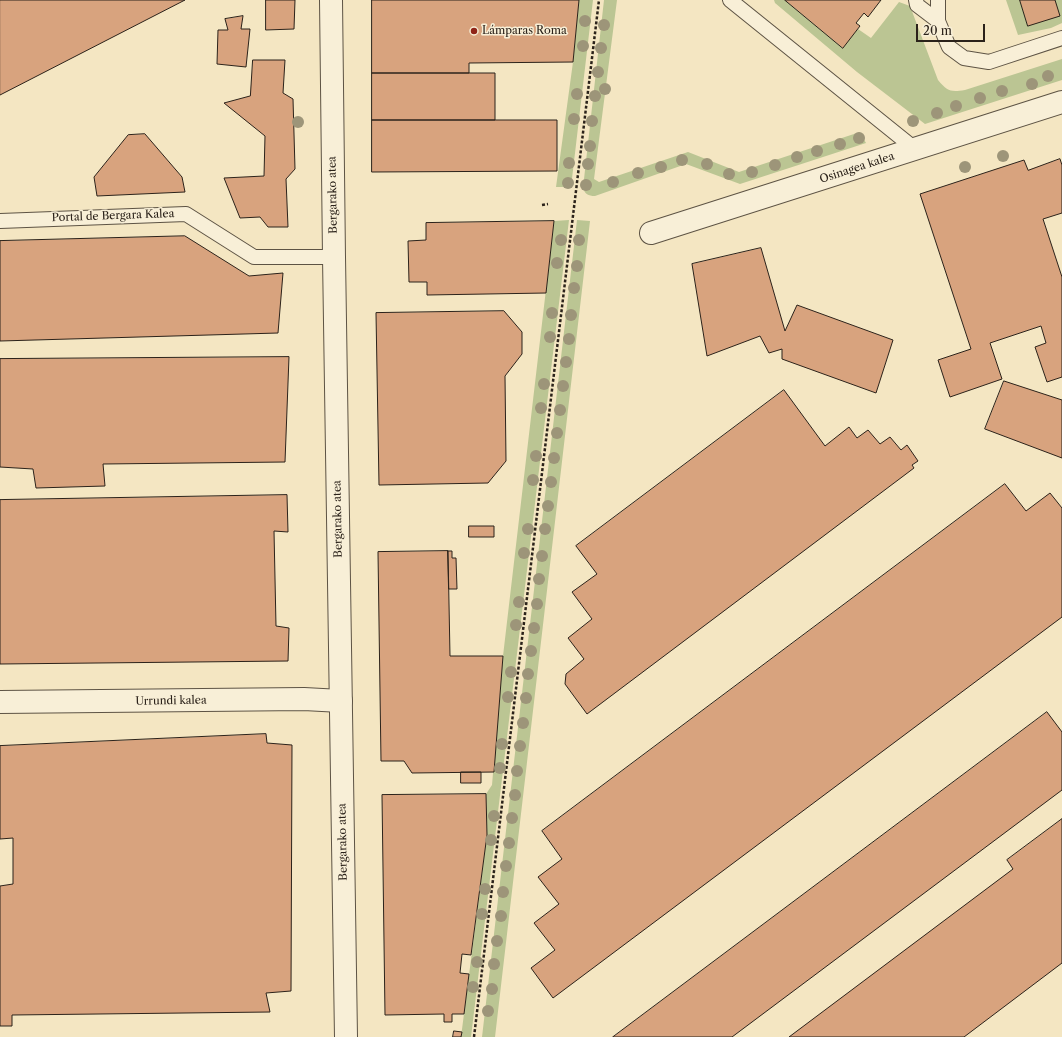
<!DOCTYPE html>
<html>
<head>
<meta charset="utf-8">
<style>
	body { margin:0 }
	#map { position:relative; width:1062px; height:1037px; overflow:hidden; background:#f4e6c2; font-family:"Libre Caslon Text",serif }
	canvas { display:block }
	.scale { position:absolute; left:916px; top:24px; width:69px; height:18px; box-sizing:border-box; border:2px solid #2b221a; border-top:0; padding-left:5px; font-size:12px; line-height:14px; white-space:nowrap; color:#2b221a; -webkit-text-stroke:3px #f8efd7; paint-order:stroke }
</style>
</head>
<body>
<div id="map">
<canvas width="1062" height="1037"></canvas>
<div class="scale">20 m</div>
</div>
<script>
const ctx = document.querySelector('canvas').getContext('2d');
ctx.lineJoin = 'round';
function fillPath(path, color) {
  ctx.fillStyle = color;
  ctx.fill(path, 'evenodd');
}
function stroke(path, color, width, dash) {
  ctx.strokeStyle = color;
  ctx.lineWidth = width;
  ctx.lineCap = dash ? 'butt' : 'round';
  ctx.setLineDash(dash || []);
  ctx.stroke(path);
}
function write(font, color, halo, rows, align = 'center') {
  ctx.font = font + ' "Libre Caslon Text",serif';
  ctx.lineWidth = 3;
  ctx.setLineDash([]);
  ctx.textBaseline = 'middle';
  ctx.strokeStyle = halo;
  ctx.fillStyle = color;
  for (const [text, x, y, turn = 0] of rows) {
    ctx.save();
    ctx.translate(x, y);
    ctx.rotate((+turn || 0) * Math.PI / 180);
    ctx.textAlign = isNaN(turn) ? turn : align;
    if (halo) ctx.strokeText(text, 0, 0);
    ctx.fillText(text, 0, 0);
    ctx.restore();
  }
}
const green = new Path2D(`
	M579,0h14l-22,187h-15l17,-125z
	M604,0h13l-23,179 5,3 89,-30 51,20 121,-40 6,11 -126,41 -54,-20 -91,32c-7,0 -10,-2 -12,-8z
	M774,0h11l57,47 16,-18 13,9 28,-36 11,4 28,74c10,12 13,12 27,10l97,-31v21l-137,44 -68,-52 -82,-69z
	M1006,0h56v23l-11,5 -33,7z
	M569,220l-98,817h-10l26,-202 -1,-41 6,-9 11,-129 51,-435z
	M577,220l13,1 -95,816h-13z`);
const building = new Path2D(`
	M0,0h185l-185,95z
	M266,0h29l-1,29 -28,1z
	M372,0h207l-6,62 -104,1v10h-97z
	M785,0h96l-13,17 -4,-4 -8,10 4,3 -17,22z
	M1020,0h35l5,16 -32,10z
	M243,16l-2,13h9l-4,38 -29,-3 1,-34h10l-3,-11z
	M253,60h32l-2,33 10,6 2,70 -9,10 2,48h-20l-8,-10 -20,1 -16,-40 40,-2 1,-40 -41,-33 26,-7z
	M372,73h123v47h-123z
	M372,120h185v51l-185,1z
	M145,134l37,43 3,15 -88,4 -3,-19 34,-42z
	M1060,159l2,6v48l-19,6 19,58v100l-15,5 -12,-35 11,-4 -5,-17 -51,17 12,36 -52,18 -12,-37 33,-11 -51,-155 104,-34 4,10z
	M554,221l-8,72 -119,2v-13h-18l-1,-41 18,-1v-17z
	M185,236l64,40 34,-3 -5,60 -278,8v-100z
	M761,248l24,83 12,-26 96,35 -17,53 -94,-34v-10l-13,4 -9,-17 -53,20 -15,-92z
	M504,311l18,21v22l-17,22 1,85 -18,22 -109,2 -3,-172z
	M289,357l-4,105 -182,2 2,22 -69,2 -3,-19 -33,-2v-108z
	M1004,381l58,19v58l-77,-29z
	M784,390l41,56 24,-19 8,11 11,-8 12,14 10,-7 11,13 6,-5 11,16 -6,4 2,3 -327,246 -22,-30 1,-10 18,-15 -16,-21 24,-19 -20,-27 25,-18 -21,-28z
	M1005,484l21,27 24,-18 12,15v109l-509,381 -22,-30 24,-18 -21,-27 25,-19 -21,-27 24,-18 -20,-28z
	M287,495l1,37 -14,-1 2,95 13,2 -1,33 -288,3v-164z
	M469,526h25v11h-25z
	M448,551h4v7h4l1,31h-8z
	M448,551l2,105h53l-9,116 -82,1 -8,-12h-23l-3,-209z
	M1047,712l15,20v58l-330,247h-119z
	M266,734l1,9 25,2 -1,246 -25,2 4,19 -258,3v11h-12v-140l13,-2v-46l-13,1v-93z
	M461,772h20v11h-20z
	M486,794l1,41 -16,120 -9,-1 -2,19 9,1 -5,40h-12v8h-8v-8l-59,1 -3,-220z
	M1062,819v144l-98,74h-175l224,-168 -6,-9z
	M454,1031l8,1 -1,5h-8z`);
const path = new Path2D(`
	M542,205l6,-1
	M474,1037l125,-1037`);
const service = new Path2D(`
	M730,0l185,149
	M916,0l1,5 21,16
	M938,0v21l11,26 15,11 25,4 73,-24
	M0,221l186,-7 68,43h80`);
const minor = new Path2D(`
	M651,233l411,-131
	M0,702l304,-3 37,2`);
const tertiary = new Path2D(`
	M331,0l3,257 12,780`);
const trees = [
	[585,21],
	[604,25],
	[583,46],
	[601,48],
	[598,72],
	[1048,76],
	[1032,84],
	[605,89],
	[1002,91],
	[577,94],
	[595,96],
	[980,98],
	[956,106],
	[937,113],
	[574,119],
	[592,121],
	[913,121],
	[298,122],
	[859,138],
	[840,144],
	[590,146],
	[817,151],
	[1003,156],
	[797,157],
	[682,160],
	[569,163],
	[588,164],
	[707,164],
	[775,165],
	[661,167],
	[965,167],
	[752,172],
	[638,173],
	[729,174],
	[613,182],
	[568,183],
	[586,185],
	[561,240],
	[579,240],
	[557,263],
	[577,266],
	[574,288],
	[552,313],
	[571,315],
	[550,337],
	[569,339],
	[566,362],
	[544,384],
	[563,386],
	[541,408],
	[560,410],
	[557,433],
	[536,456],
	[554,458],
	[533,480],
	[551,482],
	[548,506],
	[528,529],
	[545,529],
	[524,553],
	[542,556],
	[539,579],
	[519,602],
	[537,604],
	[516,625],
	[534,628],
	[531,651],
	[511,672],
	[528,674],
	[508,697],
	[526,698],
	[523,723],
	[502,744],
	[520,746],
	[500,768],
	[517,771],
	[515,795],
	[494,816],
	[512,818],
	[491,840],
	[509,843],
	[506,866],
	[485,889],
	[503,892],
	[482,914],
	[501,916],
	[497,941],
	[477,962],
	[494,964],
	[473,987],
	[492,989],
	[488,1011]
];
const markers = [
	[474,31,4,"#8f2418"]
];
const poiNames = [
	["Lámparas Roma",482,31]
];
const streetNames = [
	["Osinagea kalea",857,168,-18],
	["Bergarako atea",333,195,-91],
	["Portal de Bergara Kalea",113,216,-2],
	["Bergarako atea",338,519,-91],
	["Urrundi kalea",171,701,-1],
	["Bergarako atea",343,842,-91]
];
fillPath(green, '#bbc593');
fillPath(building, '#d8a37e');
stroke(building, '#2b221a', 1);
stroke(service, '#5d5344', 16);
stroke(minor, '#5d5344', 24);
stroke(tertiary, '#5d5344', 24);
stroke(path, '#2b221a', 2.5, [3, 2]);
stroke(service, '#f8efd7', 14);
stroke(minor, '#f8efd7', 22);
stroke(tertiary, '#f8efd7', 22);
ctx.fillStyle = '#9d9579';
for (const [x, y] of trees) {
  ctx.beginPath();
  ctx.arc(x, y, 6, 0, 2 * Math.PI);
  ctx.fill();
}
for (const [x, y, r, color] of markers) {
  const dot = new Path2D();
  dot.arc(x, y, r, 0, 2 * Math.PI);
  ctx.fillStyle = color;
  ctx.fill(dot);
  stroke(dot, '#f8efd7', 1.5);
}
write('11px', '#2b221a', '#f8efd7', poiNames, 'left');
write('11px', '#2b221a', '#f8efd7', streetNames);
</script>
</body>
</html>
